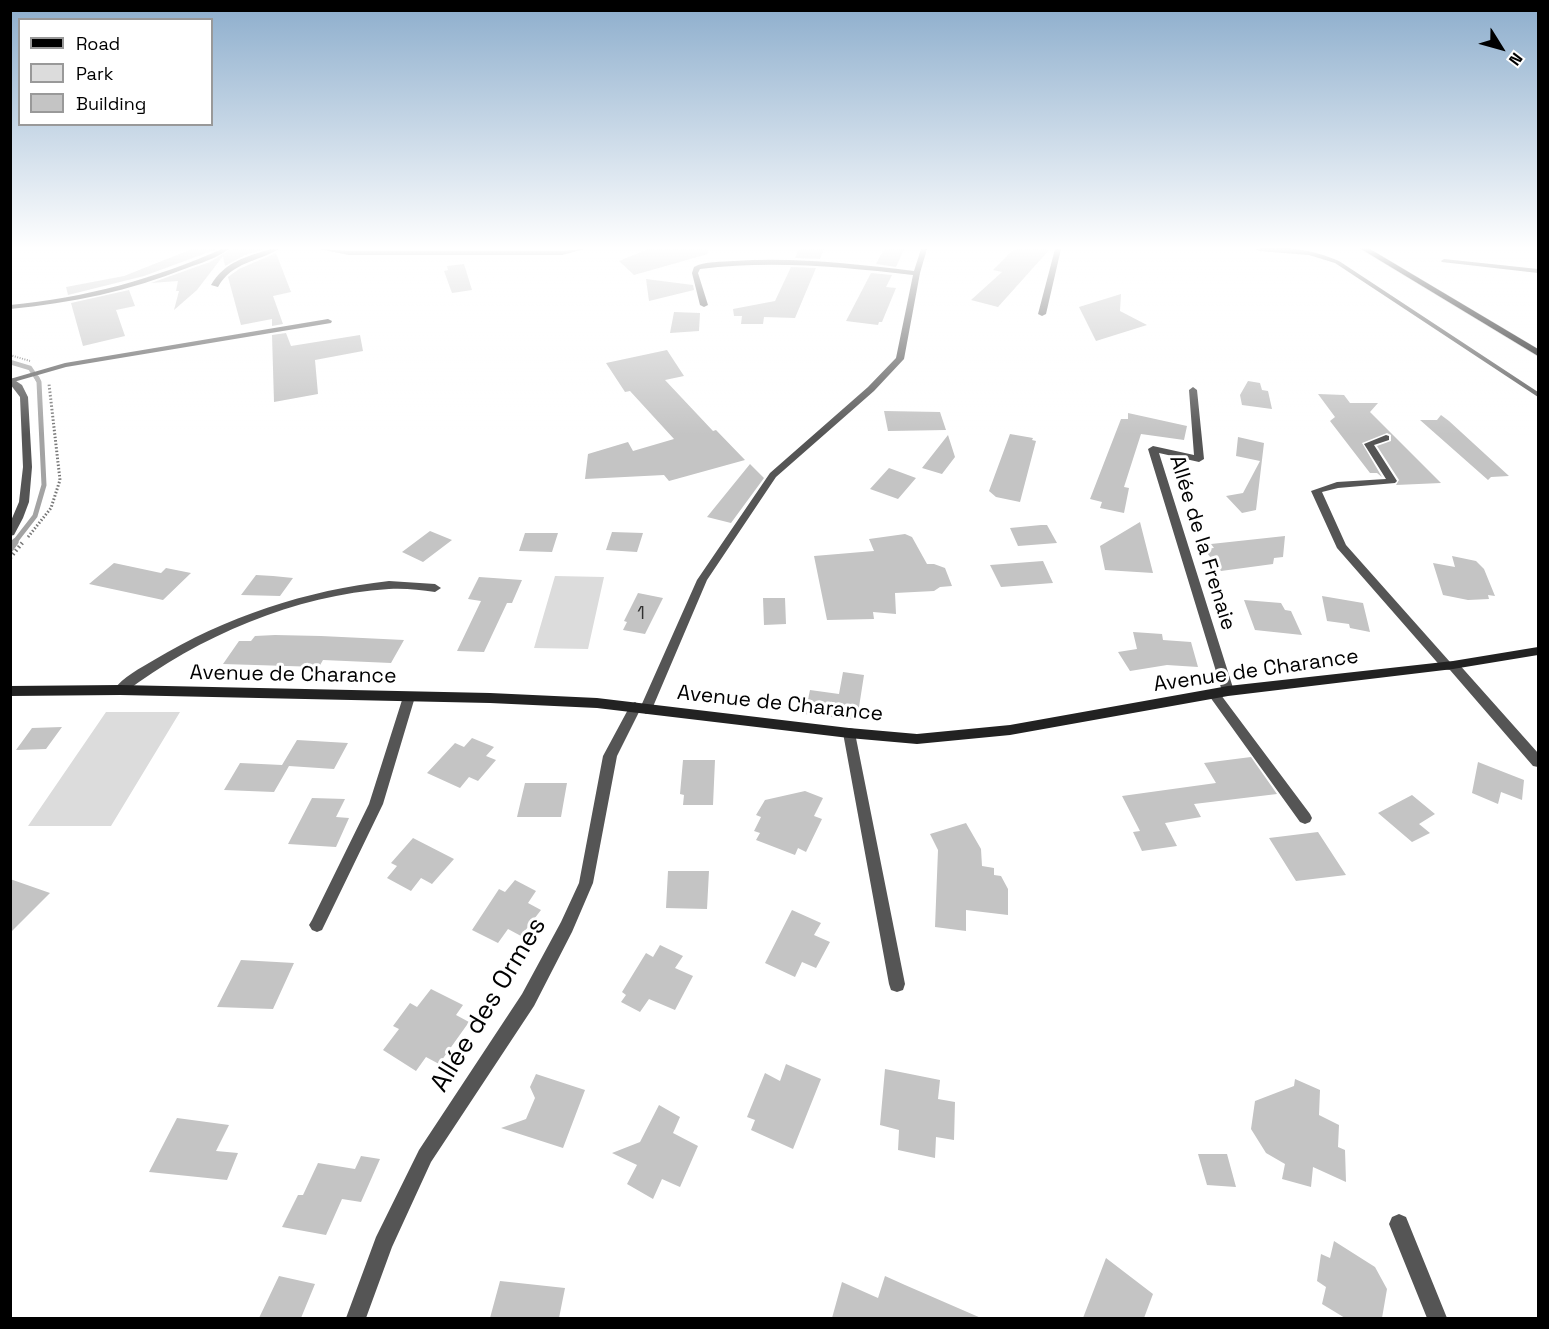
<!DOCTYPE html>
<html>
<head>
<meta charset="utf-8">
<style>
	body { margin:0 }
	#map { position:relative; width:1549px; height:1329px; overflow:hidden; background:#fff; font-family:"Space Grotesk",sans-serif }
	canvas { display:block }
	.frame { position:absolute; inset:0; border:12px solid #000; pointer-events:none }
	.legend { position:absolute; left:18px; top:18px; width:195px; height:108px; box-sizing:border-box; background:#fff; border:2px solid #999; margin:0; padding:8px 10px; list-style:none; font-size:18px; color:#000 }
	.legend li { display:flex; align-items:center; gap:12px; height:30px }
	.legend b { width:30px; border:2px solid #999 }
	.north { position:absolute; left:1471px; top:18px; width:60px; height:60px; -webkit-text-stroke:4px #fff; paint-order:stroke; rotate:127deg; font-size:16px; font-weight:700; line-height:24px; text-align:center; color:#000 }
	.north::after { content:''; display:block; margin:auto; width:21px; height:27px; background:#000; clip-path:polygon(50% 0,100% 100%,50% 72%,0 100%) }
</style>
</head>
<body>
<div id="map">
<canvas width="1549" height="1329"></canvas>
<div class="frame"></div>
<ul class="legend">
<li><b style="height:8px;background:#000"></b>Road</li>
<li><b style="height:16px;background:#dcdcdc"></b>Park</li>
<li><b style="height:16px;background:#c4c4c4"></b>Building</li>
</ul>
<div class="north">N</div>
</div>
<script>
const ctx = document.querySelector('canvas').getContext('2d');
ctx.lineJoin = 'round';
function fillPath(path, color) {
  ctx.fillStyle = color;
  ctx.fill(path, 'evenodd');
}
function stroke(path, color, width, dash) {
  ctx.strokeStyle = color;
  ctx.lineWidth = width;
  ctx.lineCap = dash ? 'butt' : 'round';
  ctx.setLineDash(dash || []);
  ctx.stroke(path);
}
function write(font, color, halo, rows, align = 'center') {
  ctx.font = font + ' "Space Grotesk",sans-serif';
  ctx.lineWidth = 6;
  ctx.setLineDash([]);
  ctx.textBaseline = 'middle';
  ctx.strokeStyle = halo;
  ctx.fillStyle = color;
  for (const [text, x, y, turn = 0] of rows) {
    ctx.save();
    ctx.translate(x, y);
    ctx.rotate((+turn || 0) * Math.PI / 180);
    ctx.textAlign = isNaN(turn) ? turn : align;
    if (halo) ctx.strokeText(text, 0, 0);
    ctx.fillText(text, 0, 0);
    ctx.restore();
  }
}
const green = new Path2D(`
	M555,576l49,1 -16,72 -54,-1z
	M106,712h74l-69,114h-83z`);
const streamFar2 = new Path2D(`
	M10,362l20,6 8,12`);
const streamFar1 = new Path2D(`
	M14,543l21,-27 9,-31 -5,-103 -2,-4`);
const stream = new Path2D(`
	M10,549l5,-7`);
const building = new Path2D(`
	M192,249h25l-73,27 -76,19 -2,-8 58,-11z
	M231,249h34l-20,6 -20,11 -2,-10 -26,34 -23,20 5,-19h-3l2,-10 -27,2 59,-21z
	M648,249h59l1,5 -74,21 -15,-14z
	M799,249h25l-4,10 -25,-1z
	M884,249h20l-8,18 -20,-3z
	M1014,249h36l-52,58 -27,-7 31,-28 -9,-2z
	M276,253l15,39 -18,4 10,28 -11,2v-7l-31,6 -13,-48 11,-8z
	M464,264l8,26 -20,3 -8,-22 4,-1 -1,-4z
	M791,267l25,1 -21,50 -31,-1 -1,7h-22l1,-8h-8l-1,-7 42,-8z
	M871,273l21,2 -6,12 10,1 -14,34h-3l-1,3 -32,-4z
	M646,279l47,6 1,5 -45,11z
	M129,290l6,16 -19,4 9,26 -42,10 -12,-43z
	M1121,294l-1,17 27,14 -51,16 -17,-34z
	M674,312l26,1 -1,18 -29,2z
	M286,333l5,13 69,-11 3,16 -48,9 3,34 -44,8 -2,-67z
	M667,350l17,26 -19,4 48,51 3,-1 29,30 -76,21 -5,-6 -79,4 3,-25 40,-12 5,9 41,-12 -44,-48 -5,1 -19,-29z
	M1248,381l12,2 2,7 6,1 4,18 -30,-4 -2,-10z
	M1318,394l26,1 6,8h28l-8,9 71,71 -45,2 3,-5 -22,-34 14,-5v-6l-4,-2 -25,10 20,34 -5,-4h-7l-40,-52 5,-4z
	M884,411l56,1 6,18 -58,1z
	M1128,413l59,13 -3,14 -43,-6 -17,53 5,1 -5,25 -24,-5 2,-6 -12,-3 31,-80h7z
	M1441,415l8,6 60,55 -18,1 -3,3 -68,-60h17z
	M1010,434l23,4 -1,2 4,1 -16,61 -24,-5 -7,-6z
	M948,435l7,22 -13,17 -20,-6z
	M1238,437l26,6 -8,67 -14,3 -16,-17 17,-3 17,-32 -24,-5z
	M750,464l14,14 -33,45 -24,-6z
	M889,468l27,10 -18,21 -28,-10z
	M1140,522l13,51 -48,-3 -5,-24z
	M1041,525h6l10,18 -39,3 -8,-18z
	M430,531l22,9 -29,22 -21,-10z
	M612,532l31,1 -6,19 -31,-2z
	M525,533h33l-6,19 -33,-1z
	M905,534l7,3 15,27h7l11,4 7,18 -12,1 -6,4 -39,2 1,21 -23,-2 1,7 -47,1 -13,-64 60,-5 -5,-12z
	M1285,536l-2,21 -9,1 -1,6 -52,7 -17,-22 10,-1 -3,-4z
	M1452,556l24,5 8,8 11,27 -7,-1 1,4 -21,1 -25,-5 -10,-32 22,4z
	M1043,561l10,22 -52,4 -11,-22z
	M114,563l47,10 5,-5 25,5 -28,27 -74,-16z
	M256,575l17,1 20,2 -13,18 -39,-1z
	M479,577l43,3 -10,23h-5l-23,49 -27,-1 24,-50 -13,-2z
	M638,593l25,5 -18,36 -22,-4 4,-8 -3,-1z
	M1322,596l41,7 7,29 -20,-4 -1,-4 -22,-3z
	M763,598h22l1,26 -22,1z
	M1244,600l37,3 4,7 6,1 11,24 -47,-5z
	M1133,632l29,2 1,6 28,2 7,25 -31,-2 -37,6 -12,-19 19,-3z
	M275,635l46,1 83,4 -13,23 -68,-3 -4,7 -96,-3 16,-23h12l4,-5z
	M843,672l21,3 -7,45 -52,-6 5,-24 29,4z
	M62,727l-16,22 -30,1 16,-22z
	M472,738l22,9 -8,9 10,4 -18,21 -9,-4 -9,11 -33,-15 28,-30 9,4z
	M297,740l51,3 -14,26 -45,-3 -15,26 -50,-2 16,-27 42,2z
	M1251,757l26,37 -83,10 7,13 -36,6 12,23 -35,5 -9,-19 7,-1 -18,-35 94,-13 -12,-20z
	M683,760h32l-2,45h-30l1,-10 -4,-1z
	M1478,762l46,18 -2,20 -21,-8 -3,12 -26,-11z
	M525,783h42l-6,34h-44z
	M805,791l18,7 -9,18 8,3 -16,33 -8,-4 -3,7 -39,-15 4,-7 -6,-2 7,-14 -5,-2 9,-15z
	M1412,795l23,19 -16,10 11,9 -18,9 -34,-29z
	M312,798l33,1 -9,18 13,1 -13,29 -48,-3z
	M966,823l15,26 1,17 12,2v7l7,1 7,13v26l-42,-5v21l-31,-4 3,-77 -8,-16z
	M1318,832l28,43 -50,6 -27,-43z
	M413,838l41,21 -22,25 -11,-6 -10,13 -24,-13 10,-12 -6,-3z
	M668,871h41l-2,38 -41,-1z
	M10,879l40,14 -40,40z
	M515,880l21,11 -8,12 13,7 -20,26 -13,-7 -10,14 -26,-13 27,-41 6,3z
	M792,910l29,13 -7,12 16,7 -14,26 -14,-6 -7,15 -30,-14z
	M660,945l23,11 -8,12 18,8 -18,34 -26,-11 -9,13 -19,-10 5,-7 -4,-3 24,-39 7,4z
	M241,960l53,3 -21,46 -56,-2z
	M431,989l32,16 -7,10 13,7 -30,42 -13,-7 -10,14 -33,-21 16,-21 -6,-3 17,-23 7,4z
	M786,1064l35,15 -28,70 -42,-19 4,-10 -8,-3 18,-44 15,8z
	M885,1069l55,11 -2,19 17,3 -1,38 -18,-3 -1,21 -37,-8 1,-20 -19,-5z
	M536,1074l49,16 -22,58 -62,-20 25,-9 9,-21 -5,-11z
	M1295,1079l25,11 -1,25 20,10 -1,22 7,3 1,32 -33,-15 -2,20 -29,-8 3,-15 -19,-11 -15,-24 4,-28 39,-15z
	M659,1105l21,12 -7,16 25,13 -18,41 -18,-8 -9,20 -26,-15 10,-19 -25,-12 28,-11z
	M177,1118l52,7 -13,26 22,2 -11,27 -78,-8z
	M1198,1154h29l9,33 -29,-2z
	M361,1156l19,3 -19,43 -19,-3 -16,36 -44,-8 16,-32h5l15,-32 37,6z
	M1334,1241l41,26 12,22 -5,29h-37l-23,-14 4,-17 -9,-6 4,-27 9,4z
	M1106,1258l47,36 -9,24h-61z
	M279,1276l36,8 -14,34h-42z
	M885,1276l20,9 76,33h-149l10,-36 36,16z
	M500,1281l65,7 -6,30h-69z`);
const pathFar2 = new Path2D(`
	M10,355l20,6`);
const pathFar1 = new Path2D(`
	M28,537l23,-29 9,-28 -11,-96`);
const path = new Path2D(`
	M10,558l13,-16`);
const lane = new Path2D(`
	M328,319l4,2 -1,2 -265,44 -56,16v-4l55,-16z
	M389,581l46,3 6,4 -6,4c-15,-2 -30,-4 -46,-3 -94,6 -190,47 -265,104h-8l-2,-3c8,-13 27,-22 40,-30 71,-43 153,-70 235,-79z
	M1214,689l4,2 92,123 2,4 -2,4 -5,2 -5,-2 -90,-125 -2,-3 2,-3z`);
const street = new Path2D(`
	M222,249h7c-12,9 -28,14 -42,19 -57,23 -116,35 -177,41v-4c75,-7 144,-26 212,-56z
	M271,249h8c-22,13 -47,13 -61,38l-7,-2c13,-23 37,-29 60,-36z
	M319,249l30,2h213l23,-2 -23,6h-213z
	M921,249h6l-7,24 -16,86 -30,32 -98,86 -69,103 -55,129 -2,3 -4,2 -6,-4 -23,46 -24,127 -21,49 -38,74 -103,156 -39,85 -26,71h-20l30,-81 43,-87 103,-156 39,-72 18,-39 24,-127 28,-52 4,-2 6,4 56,-126 73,-107 98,-86 28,-29 17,-83c-71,-8 -141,-15 -213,-6l-2,4 10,32 -4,2 -4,-2 -8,-32 2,-6c10,-6 28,-5 40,-6 61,-4 120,3 180,10z
	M1055,249h6l-15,65 -4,2 -4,-2z
	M1256,249c28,-3 57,0 83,12l199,131v5l-203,-134 -26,-8 -50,-4z
	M1444,259l94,10v4l-96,-11 -1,-1z
	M10,377l12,8 6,12 4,70 -3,35 -6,16 -9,17 -4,1v-13l9,-21 4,-35 -3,-70 -10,-13z
	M1193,387l4,3 7,69 -5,3 -40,-9 75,238 -2,3h-8l-2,-3 -74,-242 5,-3 41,9 -5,-65z
	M1386,435l3,1v4l-15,5 23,36 -2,2 -57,5 -16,4 24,53 104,117h7l81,91v14l-5,-1 -83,-96 -7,-1 -106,-121 -26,-57 26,-9 49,-3 -22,-35z
	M409,692l4,2 2,3 -32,107 -61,126 -5,2 -5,-2 -3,-5 3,-5 57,-116 34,-107 2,-3z
	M849,728l5,1 1,4 50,251 -2,6 -6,2 -6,-2 -2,-6 -46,-251 1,-4z
	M1399,1214l7,3 41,101h-20l-38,-94 3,-7z`);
const secondary = new Path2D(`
	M1538,647v8l-85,14 -225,27 -218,39 -93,9 -68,-6 -252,-30 -107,-5 -370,-8 -110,1v-10l110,-1 370,8 107,5 252,30 68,6 93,-9 218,-39 225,-25z`);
const primary = new Path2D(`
	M1361,249h9l168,100v7z`);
const numberNames = [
	["1",641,614]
];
const streetNames = [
	["Allée de la Frenaie",1202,543,73],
	["Avenue de Charance",1256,671,-8],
	["Avenue de Charance",293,675,1],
	["Avenue de Charance",780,704,6]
];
const nearStreetnames = [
	["Allée des Ormes",489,1005,-59]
];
fillPath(green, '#dcdcdc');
stroke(streamFar2, '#a3a3a3', 4.5);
stroke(streamFar1, '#a3a3a3', 5);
stroke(stream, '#a3a3a3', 7);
fillPath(building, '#c4c4c4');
stroke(primary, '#dbdbdb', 1);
stroke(pathFar2, '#777', 2, [1, 1.5]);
stroke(pathFar1, '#777', 3, [1.5, 2]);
stroke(path, '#777', 4, [1.5, 3]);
fillPath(lane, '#555');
fillPath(street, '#555');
fillPath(secondary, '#222');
fillPath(primary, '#000');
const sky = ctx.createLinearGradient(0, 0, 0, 435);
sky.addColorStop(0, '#8cadcc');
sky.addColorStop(0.57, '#fff');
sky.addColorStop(1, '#ffffff00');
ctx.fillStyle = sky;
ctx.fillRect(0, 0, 1549, 435);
write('18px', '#313131', null, numberNames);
write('21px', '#000', '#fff', streetNames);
write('26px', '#000', '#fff', nearStreetnames);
</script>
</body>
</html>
